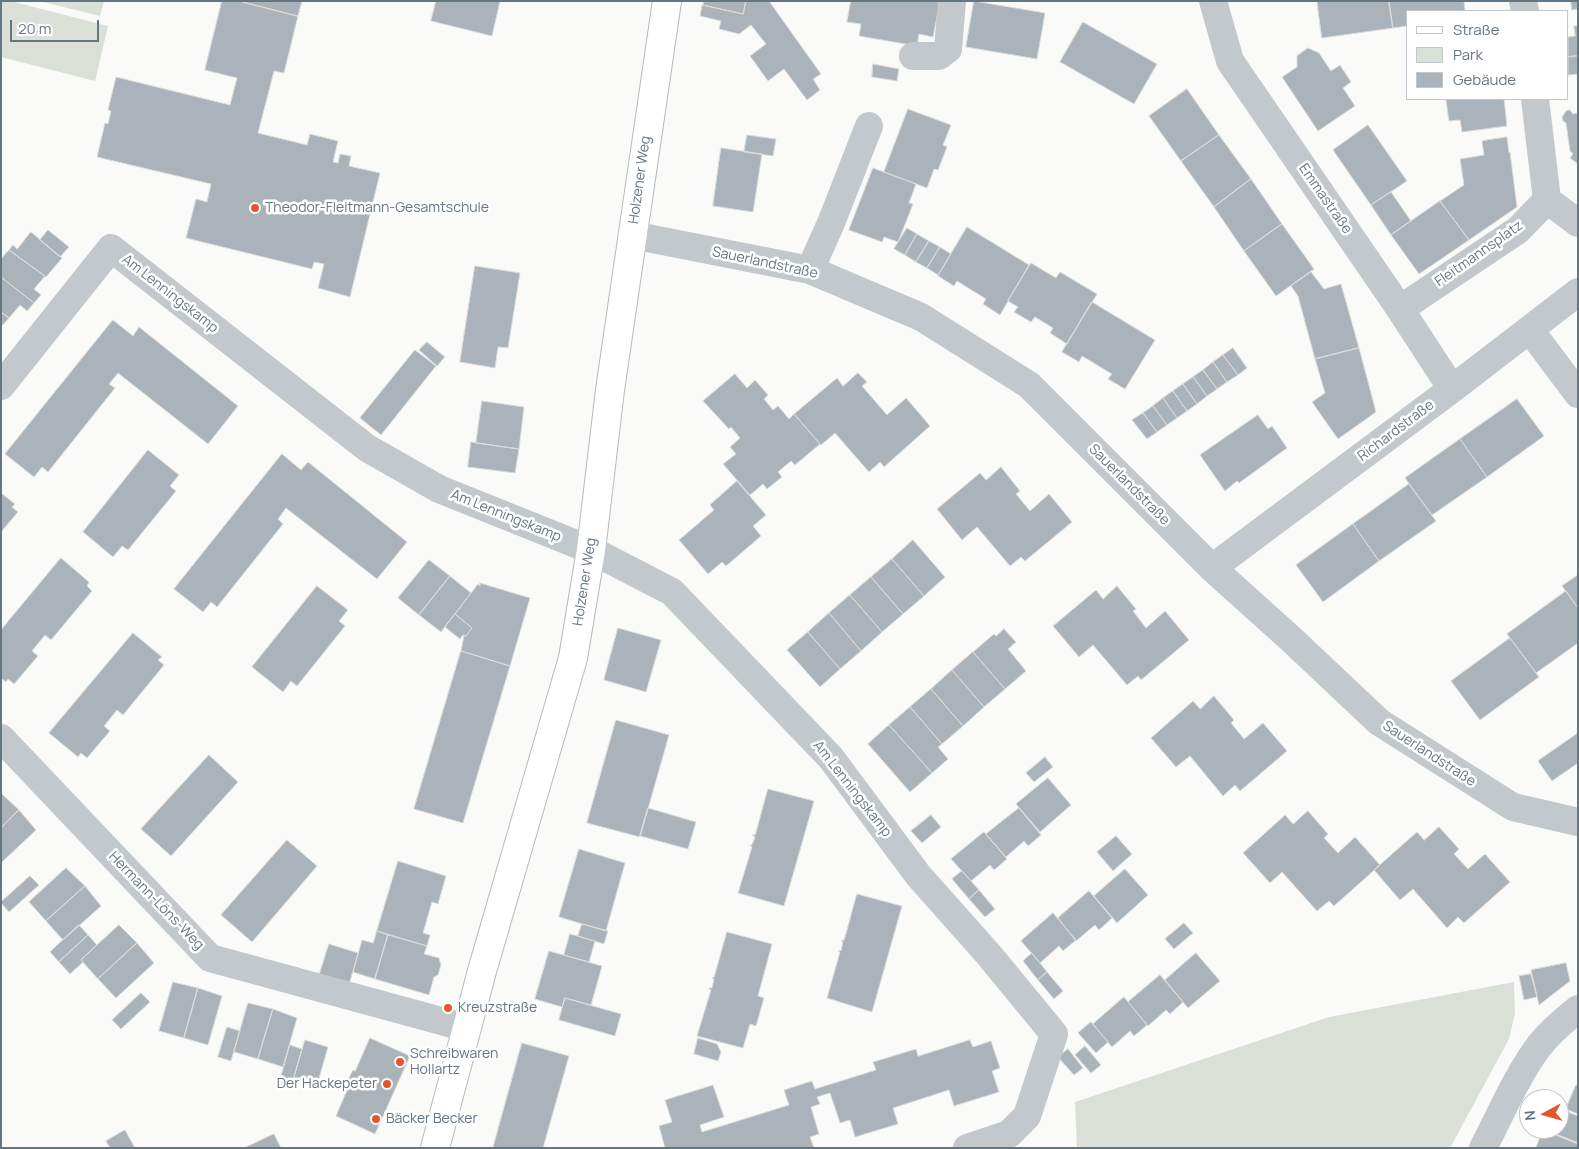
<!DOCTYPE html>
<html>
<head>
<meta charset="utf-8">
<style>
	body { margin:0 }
	#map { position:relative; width:1579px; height:1149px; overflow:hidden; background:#fafaf8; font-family:Manrope,sans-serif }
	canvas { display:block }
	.frame { position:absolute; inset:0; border:2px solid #657683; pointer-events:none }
	.legend { position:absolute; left:1406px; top:10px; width:162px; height:90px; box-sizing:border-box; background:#fff; border:1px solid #c1c8cd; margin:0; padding:6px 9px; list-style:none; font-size:15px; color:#657683 }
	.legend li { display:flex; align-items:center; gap:10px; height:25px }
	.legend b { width:25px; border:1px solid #c1c8cd }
	.north { position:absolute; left:1519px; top:1089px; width:50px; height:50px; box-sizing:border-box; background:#fff; border:1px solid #c1c8cd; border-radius:50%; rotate:264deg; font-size:14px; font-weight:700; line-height:20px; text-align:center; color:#657683 }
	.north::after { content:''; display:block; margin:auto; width:18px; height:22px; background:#e4572e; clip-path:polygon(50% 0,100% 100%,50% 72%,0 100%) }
	.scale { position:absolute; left:10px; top:20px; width:89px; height:22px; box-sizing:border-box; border:2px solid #657683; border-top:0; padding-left:6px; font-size:15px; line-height:18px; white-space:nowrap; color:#657683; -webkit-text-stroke:4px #fff; paint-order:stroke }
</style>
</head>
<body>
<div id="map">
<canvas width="1579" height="1149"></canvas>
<div class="frame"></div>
<ul class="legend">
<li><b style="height:6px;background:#fff"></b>Straße</li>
<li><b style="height:14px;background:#dadfd7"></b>Park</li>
<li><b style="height:14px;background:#aab3b9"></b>Gebäude</li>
</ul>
<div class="north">N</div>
<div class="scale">20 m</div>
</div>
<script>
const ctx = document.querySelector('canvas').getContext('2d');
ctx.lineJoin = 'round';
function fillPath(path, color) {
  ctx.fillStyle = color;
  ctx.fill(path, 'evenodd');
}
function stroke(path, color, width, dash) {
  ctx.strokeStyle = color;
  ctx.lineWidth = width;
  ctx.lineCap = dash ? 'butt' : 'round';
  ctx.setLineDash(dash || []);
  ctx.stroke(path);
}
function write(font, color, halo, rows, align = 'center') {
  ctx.font = font + ' Manrope,sans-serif';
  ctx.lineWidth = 5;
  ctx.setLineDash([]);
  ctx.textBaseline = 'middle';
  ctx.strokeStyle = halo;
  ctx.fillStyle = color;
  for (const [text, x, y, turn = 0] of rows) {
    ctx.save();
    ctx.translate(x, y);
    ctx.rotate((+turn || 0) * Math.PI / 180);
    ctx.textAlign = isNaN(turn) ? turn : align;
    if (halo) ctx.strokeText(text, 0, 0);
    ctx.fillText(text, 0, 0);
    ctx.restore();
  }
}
const green = new Path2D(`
	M1,1h9l98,25 -13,55 -94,-24z
	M39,1h65l-4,15z
	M1514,982l1,31 -6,26 -59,109h-373l-2,-46 254,-85z`);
const building = new Path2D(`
	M222,1h17l59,15 -14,57 -10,-2 -16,62 49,12 3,-11 28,7 -5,21 5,1 2,-9 11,2 -2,10 31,7 -30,124 -32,-9 6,-24 -10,-2 -2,7 -126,-31 10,-39 11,3 4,-18 -114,-27 8,-34 3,1 3,-13 -3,-1 8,-33 114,28 7,-27 -32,-8z
	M239,1h63l-4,15z
	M436,1h64l-8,35 -61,-15z
	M704,1h42l-3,13 -40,-9z
	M746,1h23l52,73 -8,5 7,11 -13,10 -23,-31 -16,12 -18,-25 16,-12 -15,-19 -12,9 -20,-5 2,-8 -21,-5 2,-11 41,9z
	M851,1h89l-7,36 -14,-3 -2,12 -58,-10 2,-12 -14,-2z
	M974,1l71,12 -8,46 -71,-12z
	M1317,1h72l4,27 -71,10z
	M1389,1h75l1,10h-57v15l-15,2z
	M1571,1h7v8l-6,1z
	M1083,22l74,42 -23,40 -74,-42z
	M1574,26h4v30l-10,1v-20l7,-1z
	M1308,48l11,5 12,18 9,-6 11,17 -8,6 12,18 -37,25 -36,-54 15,-10v-11z
	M1578,56v18l-10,1v-18z
	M873,64l26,5 -2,12 -25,-4z
	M1187,89l32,46 -38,26 -32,-45z
	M1454,99h50l3,27 -45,6 -2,-12 -11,1 -3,-21z
	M908,109l43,16 -8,20 4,2 -9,23 -4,-1 -7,19 -43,-16z
	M1570,110l3,4 5,-1v51l-8,-6 3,-4 -3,-3 -4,-28 -3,-2 -1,-4 4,-6z
	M1368,125l39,56 -36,24 -38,-55z
	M747,135l29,4 -3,17 -29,-4z
	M1219,135l32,44 -37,28 -33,-46z
	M1507,137l2,16 1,-1 7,55 -48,33 -29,-39 24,-16 -4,-26 24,-4 -2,-14z
	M721,148l41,6 -9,58 -40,-6z
	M873,168l43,16 -7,19 4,1 -15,38 -14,-5 -2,5 -33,-12z
	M1251,179l31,45 -38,27 -30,-44z
	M1391,192l20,29 -20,14 -20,-30z
	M1440,201l29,39 -50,34 -28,-39z
	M1282,224l32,45 -38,27 -32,-45z
	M967,227l62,38 -29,50 -17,-11 3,-5 -29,-18 -3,5 -16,-10z
	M907,228l10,6 -12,21 -11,-6z
	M48,230l21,17 -9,10 -20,-17z
	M31,232l31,26 -16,19 -37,-27 4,-5 4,4z
	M917,234l12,7 -13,21 -11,-7z
	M929,241l11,6 -13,21 -11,-6z
	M940,247l11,7 -13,21 -11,-7z
	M9,250l36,26 -11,13 7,6 -7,8 -33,-26v-18z
	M1031,263l25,15 4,-6 37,22 -30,50 -17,-11 3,-5 -18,-11 -4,5 -17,-10 4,-5 -10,-6z
	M475,266l45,7 -12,75 -10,-1 -3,21 -35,-6z
	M1311,272l13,17 17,-5 18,64 -44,11 -17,-63 -7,-10z
	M1,277l33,26 -7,8 -7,-6 -11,13 -8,-6z
	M1092,302l63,38 -30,49 -17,-10 4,-5 -30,-18 -3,6 -17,-10z
	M1,312l8,6 -8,9z
	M113,320l20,16 6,-9 99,79 -30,38 -90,-71 -9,11 6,4 -67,84 -6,-5 -8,10 -29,-23z
	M427,342l18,15 -8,9 -18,-16z
	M1233,348l14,20 -9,7 -15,-20z
	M1359,348l17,64 -38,27 -26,-37 13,-9 -10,-34z
	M415,350l21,16 -55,69 -21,-17z
	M1223,355l15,20 -11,7 -14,-20z
	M1213,362l14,20 -10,7 -14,-19z
	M1203,370l14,19 -10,7 -14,-19z
	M858,373l9,9 -5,4 25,29 19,-17 24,28 -46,41 -4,-5 -11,10 -34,-39 -14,12 -27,-31 43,-36 6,8z
	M735,374l12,14 8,-8 13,15 -4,4 9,11 5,-4 11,13 5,-5 26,30 -25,21 -4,-4 -13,11 4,5 -15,12 -4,-5 -13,11 -27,-31 13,-10 -6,-7 10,-9 -9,-11 -2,2 -26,-28z
	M1193,377l14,19 -10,8 -14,-20z
	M1183,384l14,20 -10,7 -14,-20z
	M1173,391l14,20 -10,7 -14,-20z
	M1163,398l14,20 -10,7 -14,-19z
	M1517,399l27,37 -57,41 -27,-38z
	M482,401l42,6 -5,42 -43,-6z
	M1153,406l14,19 -10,7 -14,-19z
	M1143,413l14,19 -10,7 -15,-19z
	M1258,415l10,14 4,-3 15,22 -48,35 -2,-2 -12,10 -25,-36z
	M1460,439l27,38 -55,38 -27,-37z
	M471,442l48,7 -4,24 -47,-6z
	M148,450l31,25 -9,11 6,5 -48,59 -6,-4 -9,11 -30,-25z
	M282,454l19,16 7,-8 99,80 -30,37 -91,-71 -8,11 5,5 -66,83 -6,-5 -8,10 -29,-23z
	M1001,467l19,24 -4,3 14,17 19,-17 23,28 -47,39 -4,-4 -11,9 -33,-39 -15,13 -25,-31 43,-36 6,7z
	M737,481l29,34 -13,11 8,10 -35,30 -4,-4 -14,12 -29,-34 35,-30 -4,-5z
	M1409,484l27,37 -57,40 -26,-37z
	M1,493l14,11 -3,3 6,5 -17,20z
	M1353,524l26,37 -56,41 -27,-37z
	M913,540l32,37 -21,19 -32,-37z
	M61,558l28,24 -2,4 5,5 -41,49 -6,-5 -13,16 6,5 -24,28 -6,-5 -2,3 -5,-4v-48z
	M892,559l32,37 -21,18 -32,-37z
	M429,560l21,16 -31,39 -21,-17z
	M1578,575v33l-16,-22z
	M450,576l21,17 -30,39 -22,-17z
	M871,577l32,37 -21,18 -32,-37z
	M480,583l50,15 -20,68 -49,-15 3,-15h2l6,-8 -17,-14 23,-30 2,2z
	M317,586l31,24 -9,11 6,5 -48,60 -6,-5 -8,11 -31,-25z
	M1117,586l19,23 -3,2 13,17 19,-17 24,29 -48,40 -3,-4 -11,9 -34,-40 -14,12 -26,-31 43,-36 7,9z
	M1566,591l12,17v35l-42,30 -29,-39z
	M850,595l32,37 -21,19 -32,-38z
	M829,613l32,38 -21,18 -32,-37z
	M455,614l17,14 -6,8 -3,-1 -3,4 -15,-12z
	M618,628l43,12 -15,52 -42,-12z
	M1004,629l12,13 -8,7 18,22 -21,18 -32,-37 21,-18 2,2z
	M808,632l32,37 -20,18 -33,-37z
	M133,633l29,24 -4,3 6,5 -41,50 -6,-5 -13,16 6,5 -23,27 -6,-5 -3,4 -29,-24z
	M1510,638l29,39 -59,43 -29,-39z
	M461,651l49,15 -47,157 -49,-14z
	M973,652l32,37 -21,18 -32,-37z
	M952,670l32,37 -21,19 -32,-37z
	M931,689l32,37 -21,18 -32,-37z
	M1214,696l20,24 -3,3 13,16 19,-16 24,28 -47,40 -5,-6 -12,11 -33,-40 -14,11 -25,-29 42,-37 7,8z
	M910,707l32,37 -4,3 10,12 -16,14 -43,-48z
	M616,720l53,15 -29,102 -53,-14z
	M889,725l43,48 -22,19 -42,-48z
	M1578,733v30l-26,18 -14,-20z
	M209,755l29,27 -67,74 -30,-27z
	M1045,757l8,10 -19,15 -8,-9z
	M1048,778l23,27 -31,27 -24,-28z
	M768,789l46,12 -30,105 -46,-13 14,-46 -2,-2h2l3,-8 -2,-1v-2l2,1z
	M1,793l18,17 -18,18z
	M648,808l48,14 -8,27 -48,-13z
	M1019,808l22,27 -13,11 -4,-5 -18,16 -20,-23z
	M19,810l17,20 -35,33v-35z
	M1308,811l20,23 -4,4 14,15 17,-16 25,28 -46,41 -5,-5 -12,10 -35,-39 -12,11 -27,-30 42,-38 8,9z
	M931,815l10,12 -19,16 -11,-12z
	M1439,827l20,22 -5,5 14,15 17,-15 25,28 -46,41 -6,-6 -11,11 -34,-39 -13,11 -26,-30 43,-38 7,8z
	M984,832l23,27 -13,11 -4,-5 -19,16 -20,-22z
	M1116,836l16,18 -19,17 -16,-19z
	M287,840l30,26 -65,76 -31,-27z
	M579,849l46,14 -19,68 -47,-14z
	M398,861l48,15 -8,28 -6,-2 -9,31 7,2 -3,11 -50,-15z
	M66,868l19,18 -39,35 -17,-19z
	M1125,869l23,26 -31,28 -23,-27z
	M962,871l17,19 -10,9 -17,-20z
	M30,876l9,9 -30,27 -8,-9v-1z
	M85,886l16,20 -38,34 -17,-19z
	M979,890l16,19 -10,8 -16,-18z
	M1089,891l23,27 -13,12 -4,-5 -19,16 -18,-23z
	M857,894l45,12 -30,106 -45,-14 13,-46 -2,-1 1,-1 2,1 2,-10h-2l1,-1h2z
	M1053,913l23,27 -13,11 -4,-5 -19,17 -19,-22z
	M1184,923l9,10 -19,16 -9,-10z
	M582,924l26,7 -4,13 -26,-8z
	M79,925l9,10 -29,27 -9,-10z
	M119,925l18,18 -39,36 -17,-19z
	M377,931l11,4 -13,44 -22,-7 9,-32 11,3z
	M727,932l45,12 -14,52 6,2 -8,28 -6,-2 -7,24 -46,-12 14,-46 -2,-1v-1h3l2,-9 -2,-1 2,-1z
	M570,934l25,7 -6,21 -25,-7z
	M88,935l9,10 -16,15 2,2 -13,12 -11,-12z
	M388,935l39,11 -3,8 15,4 2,7 -3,10 -4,2 -5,18 -54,-16z
	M137,943l17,20 -38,35 -18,-19z
	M329,944l29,9 -9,32 -30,-9z
	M549,951l53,15 -11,39 -26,-7 -3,9 -27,-8z
	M1032,953l15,19 -9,8 -15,-19z
	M1196,953l24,28 -32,27 -23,-28z
	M1566,963l4,18 -31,24 -8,-35z
	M1047,972l16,19 -9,8 -16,-19z
	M1531,974l6,23 -13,3 -5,-24z
	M1160,975l23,27 -13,12 -4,-4 -18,16 -20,-24z
	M173,982l25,6 -14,50 -25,-7z
	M198,988l24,8 -14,49 -24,-7z
	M141,993l9,9 -29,27 -9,-9z
	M1124,997l23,28 -13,11 -4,-5 -18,16 -19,-23z
	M565,998l56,16 -6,22 -56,-16z
	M248,1003l25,6 -15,50 -24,-7z
	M273,1009l24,9 -14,49 -25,-8z
	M1091,1022l17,20 -12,11 -18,-20z
	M227,1027l13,4 -9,30 -13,-4z
	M370,1038l40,18 -35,78 -39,-18 14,-33 -3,-1 6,-12 2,1z
	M698,1038l19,6 4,8 -3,9 -24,-7z
	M305,1040l23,7 -11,38 -23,-7z
	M970,1040l3,7 18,-6 9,27 -8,3 7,21 -45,14 -5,-16 -56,18 5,16 -43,13 -5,-17 -10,3 -10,-30 -13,4 3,7 -9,3 8,27 -9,3 4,11h-149l-6,-22 13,-4 -7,-22 48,-15 11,32 -24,8 2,7 87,-27 -5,-15 28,-9 3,8 61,-19 -3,-8 43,-13 2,7z
	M522,1043l47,13 -26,92h-50z
	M290,1045l12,4 -11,38 -12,-3z
	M1085,1046l16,19 -10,8 -16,-18z
	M1068,1049l15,19 -9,7 -16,-18z
	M1576,1085l2,1v28l-12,-5z
	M1565,1111l13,5v27l-22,-9z
	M125,1130l10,18h-25l-4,-7z
	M1543,1130l35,14v4h-42z
	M274,1134l7,14h-37z`);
const minor = new Path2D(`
	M1213,1l17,60 170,248 52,80
	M1523,1l2,10
	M913,56h26l9,-7 4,-48
	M1535,99l12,101
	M1547,200l31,23
	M632,235l178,35 111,47 108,68 183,183 79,71 88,83 134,85 65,15
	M810,270l21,-47 38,-97
	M1400,309l118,-79 29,-30
	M1530,330l48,64
	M1,386l110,-138 256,200 72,41 152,61 81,42 159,166 87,117 71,80 65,79 -27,82 -18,18 -42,14
	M1212,568l240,-179 126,-97
	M1,738l209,220 257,70
	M1483,1148c18,-34 33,-71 56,-102 11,-14 25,-26 39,-37`);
const major = new Path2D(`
	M435,1148l47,-177 91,-313 18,-108 19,-160 57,-389`);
const markers = [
	[255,208,5,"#e4572e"],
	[448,1008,5,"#e4572e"],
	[400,1062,5,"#e4572e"],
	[387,1084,5,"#e4572e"],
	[376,1119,5,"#e4572e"]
];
const streetNames = [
	["Holzener Weg",640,180,-82],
	["Emmastraße",1325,199,55],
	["Fleitmannsplatz",1479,254,-35],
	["Sauerlandstraße",765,263,12],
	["Am Lenningskamp",170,294,38],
	["Richardstraße",1396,431,-37],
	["Sauerlandstraße",1129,485,45],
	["Am Lenningskamp",506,516,22],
	["Holzener Weg",585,582,-81],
	["Sauerlandstraße",1429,754,33],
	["Am Lenningskamp",852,789,52],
	["Hermann-Löns-Weg",156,901,46]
];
const poiNames = [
	["Theodor-Fleitmann-Gesamtschule",265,208],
	["Kreuzstraße",458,1008],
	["Schreibwaren",410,1054],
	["Hollartz",410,1070],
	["Der Hackepeter",377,1084,"right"],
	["Bäcker Becker",386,1119]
];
fillPath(green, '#dadfd7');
fillPath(building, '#aab3b9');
stroke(building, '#dcdcda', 1);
stroke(major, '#b5babe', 30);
stroke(minor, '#c3c8cc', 28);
stroke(major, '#fff', 28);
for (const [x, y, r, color] of markers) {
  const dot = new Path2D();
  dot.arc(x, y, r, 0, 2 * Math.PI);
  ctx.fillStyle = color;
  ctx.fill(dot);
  stroke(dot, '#fff', 2);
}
write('14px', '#657683', '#fff', streetNames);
write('14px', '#657683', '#fff', poiNames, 'left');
</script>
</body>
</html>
